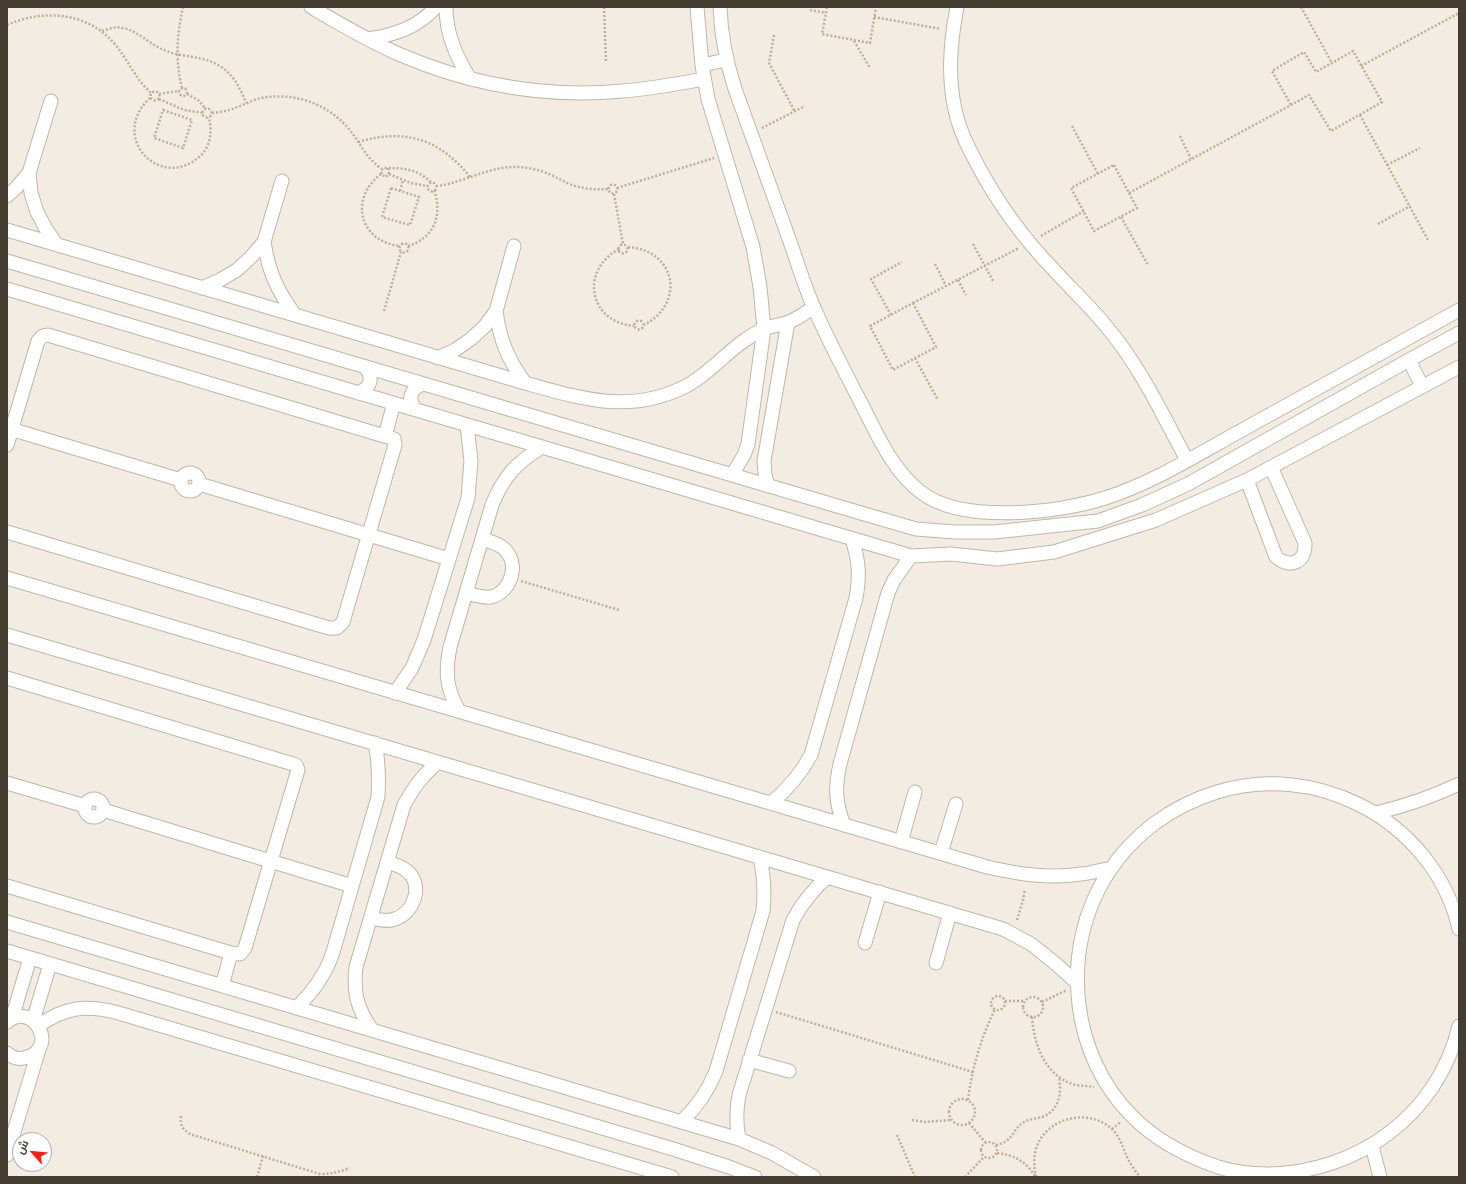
<!DOCTYPE html>
<html>
<head>
<meta charset="utf-8">
<style>
	body { margin:0 }
	#map { position:relative; width:1466px; height:1184px; overflow:hidden; background:#f3ece2; font-family:Mulish,Cairo,sans-serif }
	canvas { display:block }
	.frame { position:absolute; inset:0; border:8px solid #453c32; pointer-events:none }
	.north { position:absolute; left:12px; top:1132px; width:40px; height:40px; box-sizing:border-box; background:#fff; border:1px solid #b5b1ad; border-radius:50%; rotate:297deg; font-size:11px; font-weight:700; line-height:16px; text-align:center; color:#453c32 }
	.north::after { content:''; display:block; margin:auto; width:14px; height:18px; background:#ff1b0d; clip-path:polygon(50% 0,100% 100%,50% 72%,0 100%) }
</style>
</head>
<body>
<div id="map">
<canvas width="1466" height="1184"></canvas>
<div class="frame"></div>
<div class="north">ش</div>
</div>
<script>
const ctx = document.querySelector('canvas').getContext('2d');
ctx.lineJoin = 'round';
function stroke(path, color, width, dash) {
  ctx.strokeStyle = color;
  ctx.lineWidth = width;
  ctx.lineCap = dash ? 'butt' : 'round';
  ctx.setLineDash(dash || []);
  ctx.stroke(path);
}
const path = new Path2D(`
	M604,7l2,56
	M827,7l-5,27 48,9 6,-36
	M1301,7l31,56
	M810,10l16,3
	M874,17l67,12
	M7,25c36,-16 79,-13 106,17 9,10 15,22 23,33 4,7 10,13 15,18
	M102,31c7,-2 14,-5 21,-3 15,3 26,16 41,22 18,8 38,5 56,16 14,9 20,22 26,37
	M774,35l-5,28 26,49
	M854,41l16,27
	M1361,66l98,-53
	M179 92a4 4 0 1 1 8 0a4 4 0 1 1-8 0Z
	M182,88c-7,-27 -5,-54 1,-81
	M150.5 96a4.5 4.5 0 1 1 9 0a4.5 4.5 0 1 1-9 0Z
	M159,94l20,-3
	M187,94l11,6 8,9
	M150,98c-42,39 10,93 49,59 12,-10 13,-25 10,-40
	M159,99l25,11 19,3
	M202.5 113a4.5 4.5 0 1 1 9 0a4.5 4.5 0 1 1-9 0Z
	M163,110l29,10 -9,28 -29,-10z
	M212,113c8,-1 16,-2 23,-5 9,-3 17,-8 26,-10 33,-6 66,5 88,31 6,7 10,15 16,23 4,6 10,12 17,17
	M1360,115l68,125
	M1072,126l26,48
	M762,128l43,-22
	M1180,136l11,23
	M358,142c47,-14 82,-3 112,35
	M1114,165l23,43 -43,23 -23,-43z
	M1387,165l33,-17
	M388,168l1,6 -3,3 -4,-2 -1,-4 2,-3c20,0 32,0 48,14
	M381,174c-32,24 -22,67 18,72
	M389,174l22,9 16,3
	M427.5 187a4.5 4.5 0 1 1 9 0a4.5 4.5 0 1 1-9 0Z
	M608.5 189a4.5 4.5 0 1 1 9 0a4.5 4.5 0 1 1-9 0Z
	M436,186c28,-3 52,-20 81,-19 10,0 23,3 32,7 9,4 17,9 26,12 11,3 22,4 33,3
	M391,188l28,9 -9,28 -28,-8z
	M617,188l97,-30
	M400,191l3,-11
	M1129,193l162,-88 18,-10 22,36 51,-29 -29,-51 -37,21 -12,-20 -32,19 19,34
	M614,194l9,50
	M1121,217l27,48
	M1378,224l32,-18
	M1041,236l43,-25
	M399.5 248a4.5 4.5 0 1 1 9 0a4.5 4.5 0 1 1-9 0Z
	M973,244l20,37
	M618.5 249a4.5 4.5 0 1 1 9 0a4.5 4.5 0 1 1-9 0Z
	M408,246c26,-8 35,-30 26,-56
	M628,247c48,3 58,56 16,78
	M619,249c-40,22 -30,73 15,77
	M935,264l11,22
	M958,280l8,15
	M913,303l23,44 -43,23 -23,-44z
	M913,303l106,-55
	M384,311l17,-59
	M891,315l-20,-36 31,-17
	M634.5 325a4.5 4.5 0 1 1 9 0a4.5 4.5 0 1 1-9 0Z
	M915,358l23,42
	M521,581l98,29
	M1017,920l6,-20 2,-11
	M991 1003a7 7 0 1 1 14 0a7 7 0 1 1-14 0Z
	M1023 1007a10 10 0 1 1 20 0a10 10 0 1 1-20 0Z
	M1005,1001h19
	M1042,1002l25,-12
	M776,1012l197,60
	M1032,1017c2,28 13,60 44,68 6,1 12,1 18,2
	M949 1112a13 13 0 1 1 26 0a13 13 0 1 1-26 0Z
	M968,1100c4,-32 13,-62 27,-91
	M181,1116c-1,9 1,13 9,18l130,40c11,0 19,-2 30,-6
	M912,1120l13,2 26,-2
	M969,1123l16,19
	M1112,1129l9,-7
	M897,1135l18,42
	M981 1150a8 8 0 1 1 16 0a8 8 0 1 1-16 0Z
	M996,1145c19,-4 15,-15 28,-23 5,-3 12,-3 18,-5 17,-6 20,-24 17,-39
	M997,1153c18,2 28,8 38,23
	M257,1177l6,-21
	M965,1177l19,-20
	M1036,1177c-2,-10 -3,-21 1,-31 11,-29 52,-38 75,-17 9,9 11,20 16,30 3,6 8,13 12,18`);
const minor = new Path2D(`
	M311,7c29,17 59,35 90,48 70,30 146,43 222,36 27,-2 54,-7 81,-12
	M446,7c0,27 10,49 24,72
	M697,7l5,58 6,34 45,148 7,40 4,42 -16,115 -4,11 -12,20
	M720,7c1,30 6,54 15,82 18,49 35,98 53,147 9,25 16,50 27,74 14,32 30,62 46,93 16,31 32,69 61,90 41,31 137,20 183,5 48,-15 95,-45 139,-69 72,-40 143,-79 215,-119
	M957,7c-7,37 -10,74 0,111 4,15 12,31 19,44 21,40 47,76 78,108 17,19 36,36 52,56 34,40 56,88 81,134
	M368,39c26,-4 49,-11 68,-32
	M702,65l24,-5
	M51,101l-22,72 2,20 6,19 9,17 11,16
	M7,196l9,-8 13,-15
	M7,230l518,153c57,16 107,32 163,2 21,-12 38,-32 57,-45 6,-4 13,-9 19,-11 7,-3 16,-4 23,-6 10,-4 18,-10 27,-16
	M264,242c5,31 13,48 31,73
	M7,261l854,252 55,16 39,3h39l104,-11 44,-16 46,-21 221,-124 50,-27
	M202,288l18,-8 17,-10 14,-13 13,-15 18,-61
	M7,289l904,267 40,-2 46,5 57,-7 102,-32 91,-40 212,-113
	M496,311c4,30 12,48 29,72
	M438,358l17,-8 16,-11 14,-13 11,-15 18,-65
	M1409,360l13,26
	M358,393c13,-5 16,-15 7,-26
	M416,410c-9,-11 -6,-21 7,-26
	M7,428l174,52
	M385,436l9,-33
	M7,445l31,-104c3,-4 5,-6 10,-6l343,103 3,1 1,6 -52,177 -6,6h-8l-322,-96
	M181 482a9 9 0 1 1 18 0a9 9 0 1 1-18 0Z
	M1247,480l29,77c15,12 30,5 29,-14l-34,-76
	M199,484l250,75
	M768,486l-3,-12 -1,-13 24,-139
	M7,578l980,289c31,7 62,12 94,7 10,-1 20,-4 30,-6
	M466,593c8,2 17,5 25,4 21,-5 30,-36 11,-50 -6,-4 -13,-6 -20,-8
	M7,635l996,294 28,15 25,20 21,19
	M7,678l286,86 3,1 2,5 -53,178 -5,6 -9,-1 -224,-67
	M395,693l17,-25 12,-28 44,-142 3,-37 -4,-36
	M459,711c-13,-23 -14,-38 -9,-64l42,-142c12,-29 23,-41 50,-58
	M7,783l78,23
	M85 808a9 9 0 1 1 18 0a9 9 0 1 1-18 0Z
	M771,803c17,-14 29,-28 40,-48l45,-157c4,-23 3,-37 -4,-59
	M103,810l249,76
	M1376,813c29,-7 56,-16 83,-29
	M844,825c-9,-23 -9,-38 -4,-61l48,-171 6,-13 17,-24
	M901,842l14,-50
	M941,853l15,-49
	M371,918c8,2 17,4 24,1 19,-6 29,-34 12,-48 -6,-5 -13,-7 -20,-9
	M7,922l732,217 33,14 42,24
	M1459,929c-12,-54 -50,-99 -99,-124 -44,-22 -95,-28 -143,-13 -94,29 -150,115 -138,213 5,41 23,81 52,110 24,25 55,41 87,52 16,5 34,7 50,7 89,-1 170,-59 191,-148
	M865,943l15,-51
	M7,951l666,198 56,18 26,10
	M936,963l14,-50
	M222,986l9,-33
	M296,1008c17,-16 30,-34 37,-56l45,-155c1,-19 1,-35 -3,-54
	M12,1018l18,-60
	M33,1021l17,-57
	M7,1022c26,-22 52,26 20,35 -7,3 -15,1 -20,-4
	M38,1026c27,-19 46,-21 77,-14l557,165
	M372,1030c-15,-22 -19,-37 -16,-63l48,-162c10,-18 18,-29 34,-43
	M749,1060l40,11
	M682,1121c15,-14 26,-30 34,-50l47,-160c2,-19 1,-35 -3,-54
	M739,1139c-3,-15 -3,-29 0,-44l54,-175c9,-17 20,-30 34,-43
	M1372,1146l8,31
	M7,1155l33,-109`);
stroke(minor, '#c2b6a7', 15);
stroke(path, '#c2ad94', 2.5, [2, 2]);
stroke(minor, '#fff', 13);
</script>
</body>
</html>
